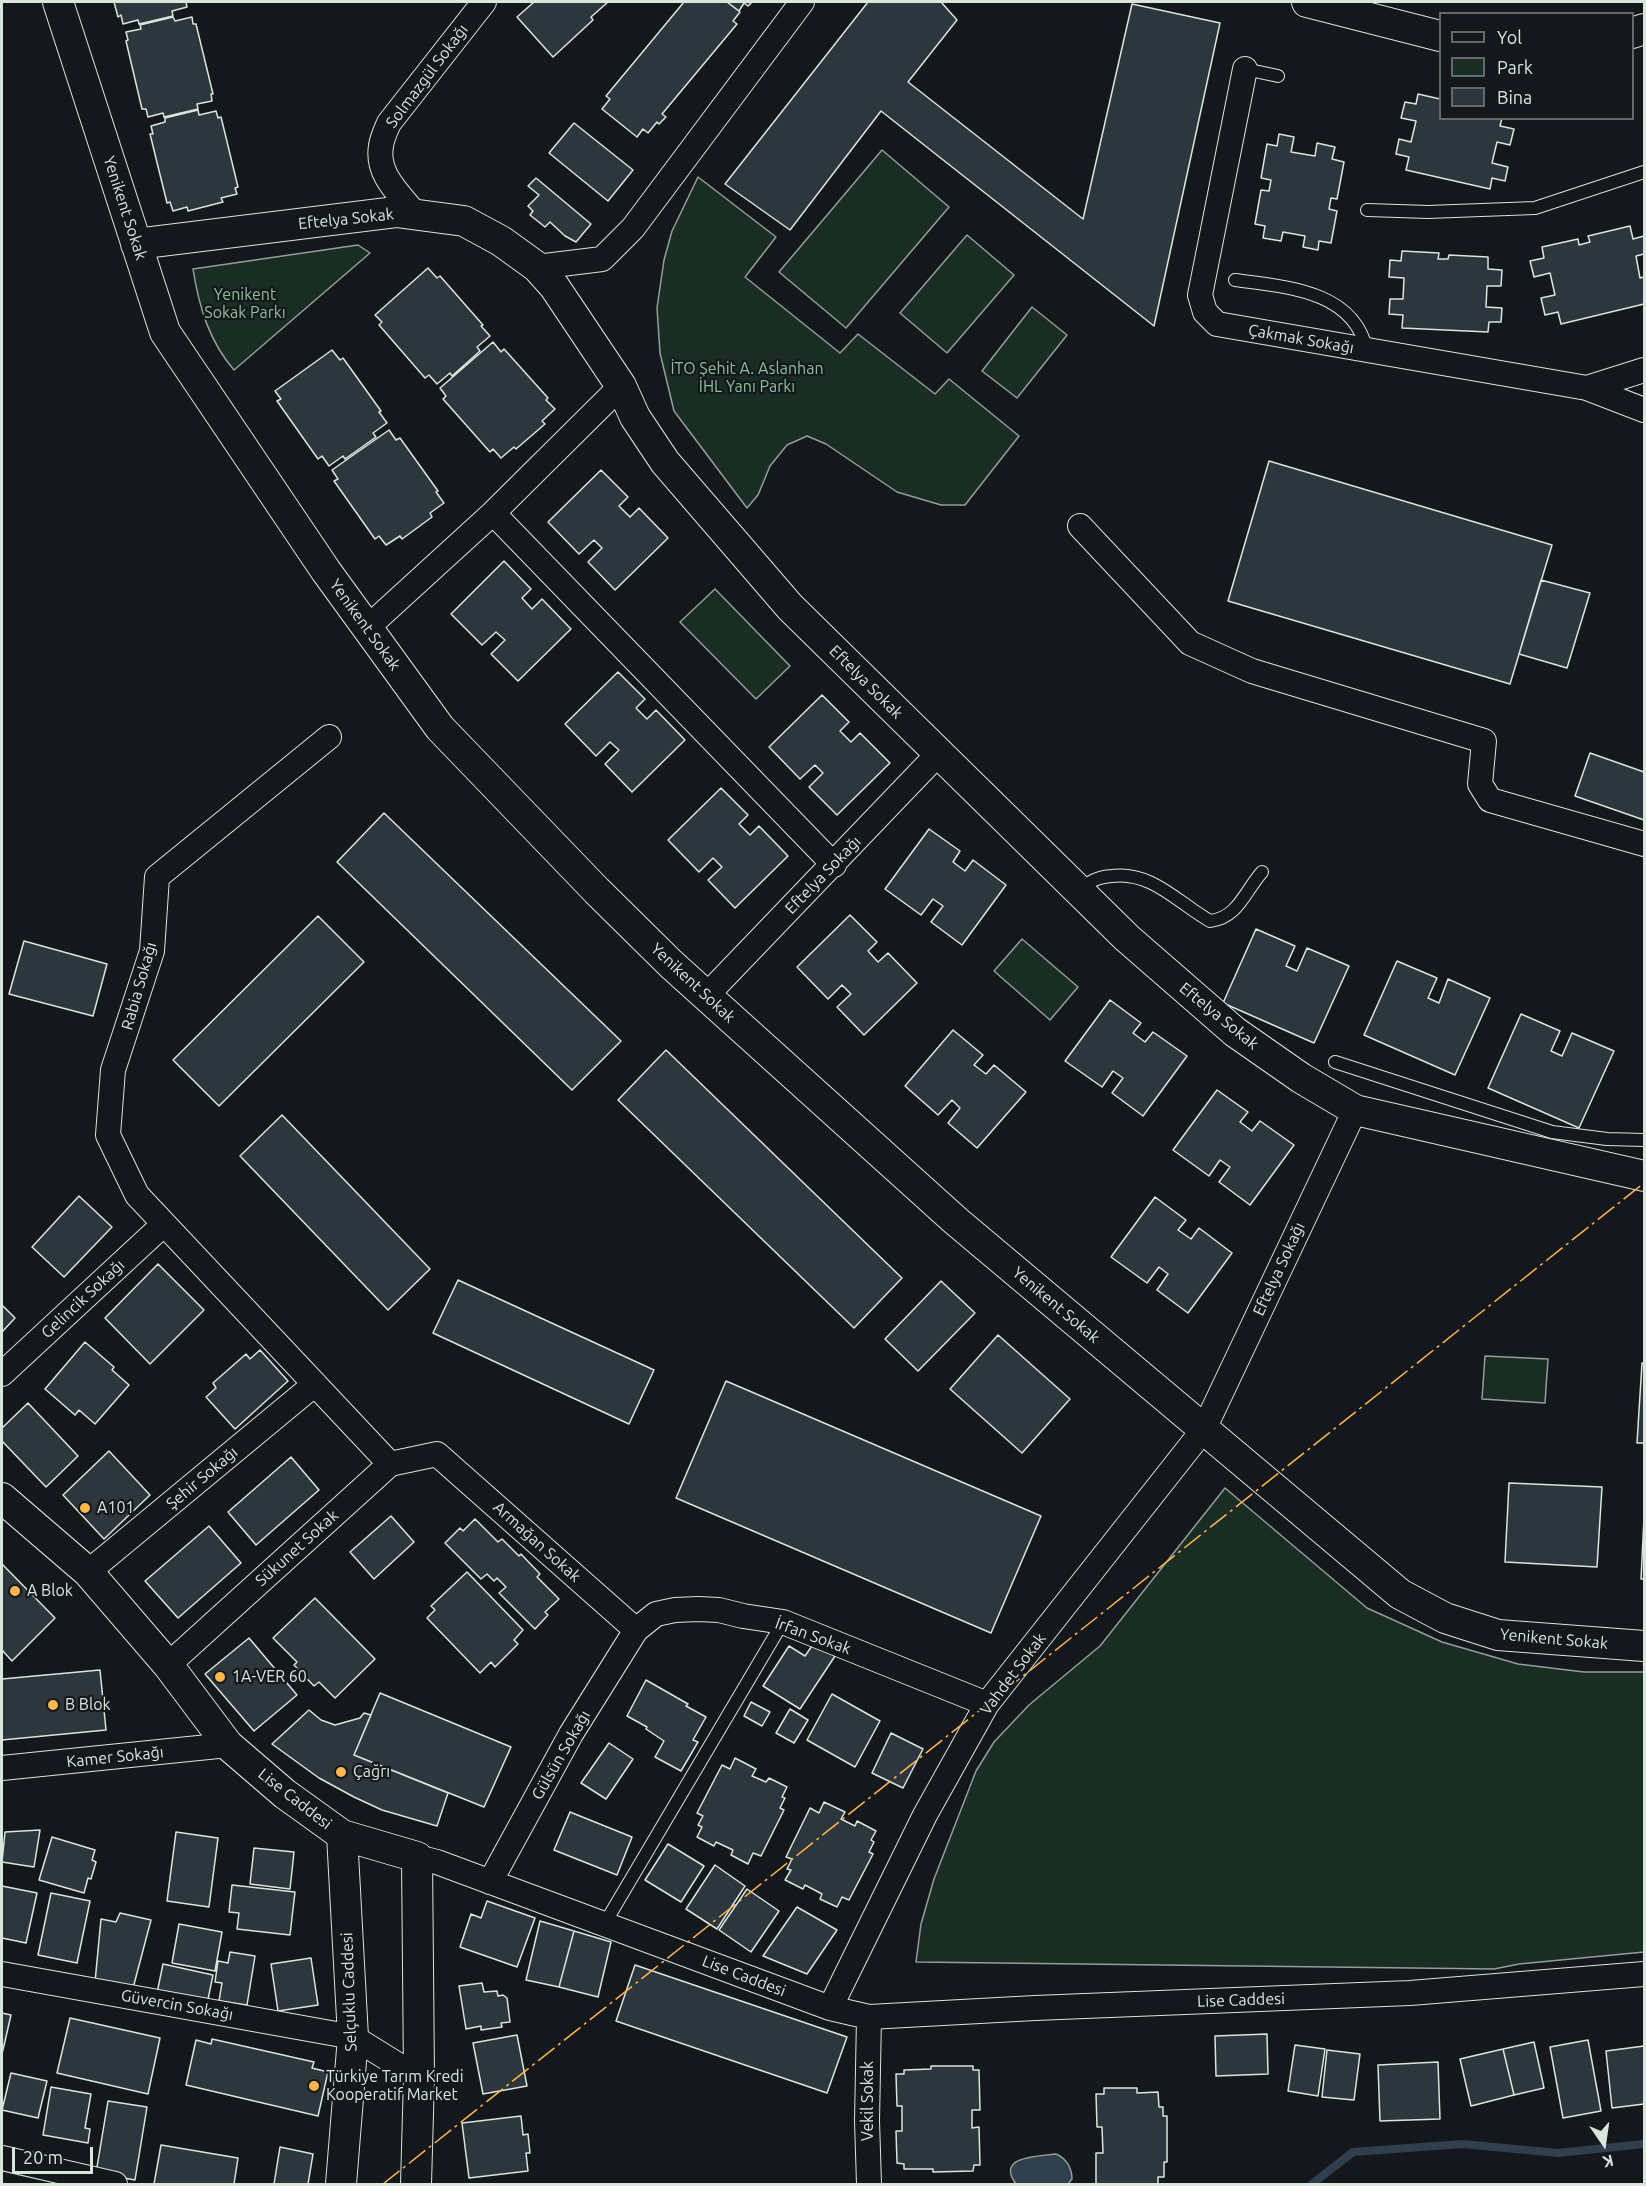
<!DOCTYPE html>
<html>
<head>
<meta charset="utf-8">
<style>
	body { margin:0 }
	#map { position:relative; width:1646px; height:2186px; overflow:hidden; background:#14181c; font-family:Ubuntu,sans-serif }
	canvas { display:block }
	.frame { position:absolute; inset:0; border:3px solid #d8e6dc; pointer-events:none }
	.legend { position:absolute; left:1439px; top:12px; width:195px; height:108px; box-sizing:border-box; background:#14181c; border:2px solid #626a69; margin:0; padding:8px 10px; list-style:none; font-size:18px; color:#d8e6dc }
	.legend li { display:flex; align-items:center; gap:12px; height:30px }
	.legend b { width:30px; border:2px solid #626a69 }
	.north { position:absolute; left:1574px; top:2114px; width:60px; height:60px; -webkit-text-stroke:4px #14181c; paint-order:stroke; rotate:167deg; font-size:16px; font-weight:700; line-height:24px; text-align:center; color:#d8e6dc }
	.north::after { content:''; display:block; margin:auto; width:21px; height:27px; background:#d8e6dc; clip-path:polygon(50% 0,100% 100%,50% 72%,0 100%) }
	.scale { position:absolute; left:12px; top:2147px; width:81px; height:27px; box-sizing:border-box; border:3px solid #d8e6dc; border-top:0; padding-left:8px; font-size:18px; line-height:21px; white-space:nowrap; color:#d8e6dc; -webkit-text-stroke:4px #14181c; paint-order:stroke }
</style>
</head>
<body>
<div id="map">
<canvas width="1646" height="2186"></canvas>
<div class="frame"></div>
<ul class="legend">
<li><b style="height:8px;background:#14181c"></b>Yol</li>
<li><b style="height:16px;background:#1a2d24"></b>Park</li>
<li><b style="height:16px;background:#2c363c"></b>Bina</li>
</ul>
<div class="north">K</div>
<div class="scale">20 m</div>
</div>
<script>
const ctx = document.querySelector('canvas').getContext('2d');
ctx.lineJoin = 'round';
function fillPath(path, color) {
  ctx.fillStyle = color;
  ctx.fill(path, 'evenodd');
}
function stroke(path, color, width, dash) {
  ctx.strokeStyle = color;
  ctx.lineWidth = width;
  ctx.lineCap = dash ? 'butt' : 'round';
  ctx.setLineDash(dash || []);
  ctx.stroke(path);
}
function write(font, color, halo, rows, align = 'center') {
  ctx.font = font + ' Ubuntu,sans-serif';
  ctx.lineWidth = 4.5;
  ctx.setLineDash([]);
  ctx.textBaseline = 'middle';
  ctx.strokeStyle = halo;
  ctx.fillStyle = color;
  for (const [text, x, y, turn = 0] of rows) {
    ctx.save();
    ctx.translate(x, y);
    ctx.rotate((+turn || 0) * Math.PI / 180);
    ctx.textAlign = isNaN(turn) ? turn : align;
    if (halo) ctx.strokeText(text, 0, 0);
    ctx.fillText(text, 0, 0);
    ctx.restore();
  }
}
const green = new Path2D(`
	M882,150l67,57 -103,121 -67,-56z
	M698,177l78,60 -31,40 95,76 18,-19 77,60 14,-15 70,57 -54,69h-24l-44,-13 -71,-48 -19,-8 -20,9 -17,21 -12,29 -11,13 -73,-97 -14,-58 -3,-45 7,-48 8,-29z
	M967,235l47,40 -67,78 -47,-40z
	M358,245l12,8 -136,117c-25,-29 -35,-63 -41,-101z
	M1032,307l35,28 -50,63 -35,-27z
	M715,589l75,77 -34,33 -76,-77z
	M1022,939l56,48 -28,33 -56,-49z
	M1485,1356l63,3 -3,44 -63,-4z
	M1225,1488l142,120 75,34 76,22 66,8h60v280l-125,12 -25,5 -578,-7 5,-38 13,-45 42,-108 18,-29 35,-37 71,-59z`);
const water = new Path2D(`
	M1056,2154c10,4 16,14 16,25l-4,5h-52c-21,-28 23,-28 40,-30z`);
const stream = new Path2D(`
	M1312,2184l41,-32 109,-8 96,9 86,-9`);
const building = new Path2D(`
	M114,2h72l1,5 -15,4 1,5 -34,8 -1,-4 -15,4 -2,-9 -3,2z
	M534,2h74l-17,15 2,3 -40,37 -36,-40z
	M684,2h43l13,10 -7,9 4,3 -75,90 4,3 -7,7 -2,-2 -9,11 -5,-4 -6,8 -35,-28 8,-10 -4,-3z
	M727,2h25l-4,4 -4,-3 -5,8z
	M868,2h73l16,18 -49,62 175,137 49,-215 88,19 -66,303 -273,-215 -91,119 -65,-46z
	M173,17l2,4 17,-4 1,7h3l17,70h-2l1,7 -15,3 1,5 -34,8 -1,-4 -15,4 -2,-8h-4l-16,-68 2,-1 -2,-8 15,-3 -1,-4z
	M1418,94l22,5v19h62l-2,8 14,3 -4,16 -13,-3 -5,21 16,4 -3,14 -13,-3 -2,11 -84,-19 3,-13 -13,-3 3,-15 12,3 5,-21 -15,-3 4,-16 11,2z
	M198,110l1,5 17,-4 2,7 3,-1 17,70 -3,1 2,6 -16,4 2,4 -35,9 -1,-4 -14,4 -3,-9 -3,1 -17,-69h3l-2,-8 14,-4v-4z
	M574,123l59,47 -25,31 -59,-48z
	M1279,134l15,3 -3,15 24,4 2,-13 18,4 -3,12 12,3 -7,37 -6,-1 -2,11 8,2 -6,32 -12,-2 -1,9 -15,-3 2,-11 -22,-4 -2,9 -18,-3 2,-12 -10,-2 6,-34 8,1 2,-11 -10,-2 6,-34 10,2z
	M536,178l55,46 -15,18 -11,-6 -15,-14 -5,5 -15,-12 3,-4 -5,-5 11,-11 -11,-9z
	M1630,226l3,13 11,-3v18l-8,2 4,22 4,-1v27l-83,20 -3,-12 -13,3 -4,-17 14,-3 -5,-22 -16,4 -4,-16 14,-3 -2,-11 36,-8 1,6 11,-3 -2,-6z
	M1402,251l37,2 -1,6h10l1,-4 39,2v12l14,1 -1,16h-14l-1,21 16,1 -1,14h-12l-1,10 -86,-4 1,-13 -14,-1 1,-15h13l1,-21 -15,-1 1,-17 11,1z
	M428,268l9,10 3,-2 43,49 -2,1 9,10 -13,11 3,4 -28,25 -2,-3 -13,11 -8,-9 -4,3 -46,-53 3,-3 -7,-7z
	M493,342l8,10 3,-3 44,49 -2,2 9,9 -13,12 3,3 -29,25 -2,-2 -13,11 -8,-9 -3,3 -47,-53 3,-3 -6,-8z
	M332,350l8,10 3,-2 38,53 -2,1 8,11 -14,10 3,4 -31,22 -2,-3 -14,10 -7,-10 -4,3 -41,-58 4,-2 -6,-8z
	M389,430l7,10 4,-2 38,53 -2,1 8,11 -14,10 2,4 -30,22 -2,-3 -14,9 -7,-9 -4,3 -41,-58 4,-2 -6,-9z
	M1269,461l283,84 -42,139 -282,-83z
	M601,470l27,27 -9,9 11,11 9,-9 29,30 -53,52 -27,-28 14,-14 -8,-8 -15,14 -31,-32z
	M504,561l27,28 -9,9 10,11 10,-10 29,30 -53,52 -27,-27 14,-14 -9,-8 -14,13 -31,-31z
	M1541,580l49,13 -23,75 -48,-14z
	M618,672l27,27 -9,9 11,11 9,-9 29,30 -53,52 -27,-28 14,-14 -9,-8 -14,14 -31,-32z
	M822,695l27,27 -9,9 11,11 9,-9 30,30 -53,52 -28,-28 14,-14 -8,-8 -15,14 -31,-32z
	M1590,753l54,19v48l-69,-24z
	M721,788l27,27 -9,9 11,11 9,-9 29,30 -53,52 -27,-28 14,-13 -9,-9 -14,14 -31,-32z
	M384,813l237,228 -49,49 -235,-228z
	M929,829l31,22 -7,11 12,9 8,-11 33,25 -44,60 -31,-23 12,-16 -10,-7 -12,16 -36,-26z
	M850,915l27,27 -9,9 10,11 10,-9 29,30 -53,52 -27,-28 14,-13 -9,-9 -14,14 -31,-32z
	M318,916l46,46 -145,144 -46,-46z
	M1256,929l39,17 -9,20 11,5 10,-23 42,18 -35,77 -91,-40z
	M24,941l83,23 -14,52 -84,-22z
	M1397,961l40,17 -9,20 11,5 9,-24 42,19 -35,77 -91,-40z
	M1110,1000l31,23 -8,10 12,9 8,-10 34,24 -44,60 -31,-23 11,-15 -10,-7 -11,16 -37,-26z
	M1521,1014l39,17 -9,20 11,5 10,-23 42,18 -35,77 -91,-40z
	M953,1030l30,25 -9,10 12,9 8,-9 32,27 -49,56 -29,-25 12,-15 -8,-8 -14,15 -33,-29z
	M666,1050l236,228 -48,50 -236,-228z
	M1217,1090l31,22 -8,10 12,9 8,-10 34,24 -44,60 -31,-23 11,-15 -10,-7 -11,16 -36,-26z
	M282,1115l148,154 -42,41 -148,-154z
	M79,1196l33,31 -48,50 -32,-30z
	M1155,1197l31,23 -8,10 13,9 8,-11 33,25 -44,60 -31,-23 11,-16 -9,-7 -12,16 -36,-26z
	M158,1264l46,46 -54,54 -45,-46z
	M458,1280l196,90 -25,54 -196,-91z
	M941,1281l34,32 -57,58 -33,-32z
	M2,1305l13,13 -13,14z
	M998,1335l72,64 -48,54 -72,-64z
	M85,1342l29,25 -2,3 17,15 -34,39 -16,-14 -4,5 -30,-26z
	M260,1350l28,31 -53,48 -29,-32 10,-9 -3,-5 33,-29 4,5z
	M1642,1363l2,1v79h-7z
	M726,1381l315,135 -50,117 -315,-135z
	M28,1403l50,53 -32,31 -44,-46v-13z
	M109,1451l41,44 -46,44 -41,-44z
	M291,1457l28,33 -63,55 -28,-33z
	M1509,1483l93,4 -5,80 -92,-5z
	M391,1516l23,26 -40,37 -24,-27z
	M1644,1518v61h-3z
	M475,1519l23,23 4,-3 17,17 2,-2 19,20 -3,3 22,22 -14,13 3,3 -13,14 -36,-36 7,-6 -9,-9 -3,3 -7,-7 -6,5 -36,-36 15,-15 3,3z
	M209,1526l32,37 -63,55 -33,-37z
	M2,1564l53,54 -43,43 -10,-11z
	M467,1572l56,58 -9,10 4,4 -23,23 -4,-5 -11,11 -53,-55 8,-8 -4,-4z
	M315,1598l60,61 -40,39 -16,-16 -5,4 -20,-21 3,-3 -24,-24z
	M249,1638l48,57 -43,36 -49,-57z
	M814,1643l21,13 -35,53 -37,-23 26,-40 16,10z
	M100,1670l6,60 -104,10v-61z
	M646,1680l42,24 -2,2 20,11 -13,23 5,2 -17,29 -26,-14 9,-16 -18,-12 1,-2 -20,-11z
	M380,1693l131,54 -27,60 -130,-52z
	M832,1694l48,27 -25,46 -48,-27z
	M751,1702l19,10 -8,14 -18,-10z
	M790,1709l18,11 -14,23 -18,-10z
	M309,1710l12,10 14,5 25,-7 4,-5 7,2 -17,40 94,38 -11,33 -55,-16 -28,-13 -35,-19 -47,-34z
	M891,1733l32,16 -20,39 -31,-15z
	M609,1743l24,16 -27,40 -25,-16z
	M735,1758l21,11 -4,7 14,6 3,-4 18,9 -5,10 3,1 -5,10 4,2 -23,46 -8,-3 -5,11 -17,-9 2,-5 -17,-8 -2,4 -17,-9 5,-10 -4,-2 5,-9 -6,-3 25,-48 8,4z
	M824,1802l21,10 -4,7 14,7 2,-5 19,10 -5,9 3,2 -5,10 4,2 -24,46 -7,-3 -5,10 -17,-8 2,-5 -17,-9 -2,4 -18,-9 6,-10 -4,-1 5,-10 -6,-2 24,-49 9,5z
	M570,1812l62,25 -15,38 -63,-25z
	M40,1830l-6,37 -32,-5 3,-30z
	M176,1832l42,6 -9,69 -42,-6z
	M52,1837l43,13 -3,10 4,2 -5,17 -3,-1 -4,15 -45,-13z
	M668,1844l36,22 -23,36 -36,-22z
	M254,1848l40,4 -4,37 -40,-5z
	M715,1865l30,21 -28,43 -31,-20z
	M232,1885l63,7 -5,43 -53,-6 2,-16 -10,-1z
	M2,1886l35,7 -11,50 -24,-5z
	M747,1889l32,22 -28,41 -32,-22z
	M51,1893l39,8 -13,62 -39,-8z
	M487,1901l48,17 -18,49 -57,-20 11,-33 10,4z
	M797,1907l40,23 -30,44 -44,-18z
	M120,1913l31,7 -19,72 -37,-10 6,-63 15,3z
	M540,1921l34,10 -15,56 -33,-7z
	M179,1924l43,8 -7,39 -43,-8z
	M574,1931l37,11 -13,55 -39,-10z
	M230,1952l25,4 -8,49 -28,-4 3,-18 -7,-1 3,-21 10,2z
	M311,1958l7,47 -40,6 -7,-47z
	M163,1964l50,11 -6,29 -50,-11z
	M635,1965l212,72 -20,56 -211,-72z
	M482,1983l2,9 13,-1 1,5 5,-1 4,3 3,24 -9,1 1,4 -21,3v-4l-15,3 -7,-43z
	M2,2013l9,2 -9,39z
	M70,2018l90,20 -12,56 -91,-21z
	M1267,2034l1,40 -52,2 -1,-40z
	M517,2035l10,51 -44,8 -10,-51z
	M212,2039l102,23 -2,6 16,4 -10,44 -132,-31 10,-45 15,4z
	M1588,2040l13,71 -38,7 -13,-71z
	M1534,2042l10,46 -30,7 -11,-46z
	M1295,2045l30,4 -7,47 -30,-5z
	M1644,2046v58l-32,4 -6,-57z
	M1503,2049l11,46 -43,11 -11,-47z
	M1327,2050l33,4 -6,46 -32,-3z
	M1438,2062l2,57 -60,2 -2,-56z
	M931,2066h42v4h6l1,40h-8v18l7,-1 1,38h-6l-1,6 -40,1v-3h-29v-5l-7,-1 -1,-32h6v-25h-5l-1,-32h8v-4l27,-1z
	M11,2073l36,8 -9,37 -36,-8z
	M51,2087l40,7 -6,34 5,1 -2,14 -45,-8z
	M1104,2088h33v5l21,-1 1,15h4v9h4v46h-3v15h-6v7h-62v-31h7l-1,-26h-5l-1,-33h8z
	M108,2101l39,6 -12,73 -39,-7z
	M521,2116l2,19 5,-1 2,19h-4l2,18 -59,7 -7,-55z
	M161,2145l77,13 -4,26h-80z
	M280,2147l33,7 -5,30h-34z`);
const service = new Path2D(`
	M1245,69l33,7
	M1367,210l61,2 107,-4 109,-36
	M1235,280c51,7 119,10 132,71
	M1080,891c9,-10 18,-14 32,-15 40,-5 66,27 98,45 28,-3 35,-30 52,-49
	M1335,1062l217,70 55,7 37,1
	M605,1923l178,-301`);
const minor = new Path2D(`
	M1245,69l-45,226 5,17 12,12 370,64 57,22
	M416,215c-16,-21 -40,-40 -35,-69 1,-8 5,-16 8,-23l95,-121
	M537,267l65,-8 31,-31 169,-226
	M1587,388l57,-18
	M493,513l341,352
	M1080,526l110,117 62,28 232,70 -4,43 10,16 154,44
	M367,628l126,-115 128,-127
	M329,737l-172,140 -5,74 -39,119 -5,65 29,60 253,269
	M706,996l232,-242
	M2,1374l162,-150
	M88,1572l227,-188
	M168,1665l222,-201 47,-10 199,176
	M2,1768l226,-23
	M417,1857l20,5 393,146 39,9 166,-9 375,-15 234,-19
	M490,1882l81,-148 65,-104 20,-16 19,-4 23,-1 21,1 24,6 40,6 204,82
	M2,1974l351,63 66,41
	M830,2008l95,-193 62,-111 217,-275 151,-319
	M2,2158l113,26
	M869,2184l-2,-63 2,-104`);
const tertiary = new Path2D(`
	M58,2l107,330 161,239 114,157 157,163 74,73 285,257 444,373 45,24 53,17 146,11
	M1307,2l133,34
	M1632,33l12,-4
	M136,244l260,-32 68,9 37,20 36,26 17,19 67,100 14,31 30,45 125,145 337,331 108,94 66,46 54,32 289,66
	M2,1498l86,74 80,93 60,80 57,49 57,41 75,22 2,221 -3,106
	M341,2184l12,-147 -11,-202`);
const power = new Path2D(`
	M383,2184l1261,-1001`);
const markers = [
	[85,1508,6,"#ffb74d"],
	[15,1591,6,"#ffb74d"],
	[220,1677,6,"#ffb74d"],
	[53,1705,6,"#ffb74d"],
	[341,1772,6,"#ffb74d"],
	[314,2086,6,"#ffb74d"]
];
const streetNames = [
	["Solmazgül Sokağı",427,76,-53],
	["Yenikent Sokak",125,208,72],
	["Eftelya Sokak",346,219,-6],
	["Çakmak Sokağı",1301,339,10],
	["Yenikent Sokak",365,625,54],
	["Eftelya Sokak",866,682,45],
	["Eftelya Sokağı",823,875,-46],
	["Yenikent Sokak",693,983,43],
	["Rabia Sokağı",139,986,-74],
	["Eftelya Sokak",1219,1016,39],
	["Eftelya Sokağı",1279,1269,-65],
	["Gelincik Sokağı",83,1299,-43],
	["Yenikent Sokak",1056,1305,40],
	["Şehir Sokağı",202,1478,-40],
	["Armağan Sokak",537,1542,42],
	["Sükunet Sokak",297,1548,-42],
	["İrfan Sokak",813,1636,20],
	["Yenikent Sokak",1554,1639,5],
	["Vahdet Sokak",1013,1674,-53],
	["Gülsün Sokağı",561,1755,-60],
	["Kamer Sokağı",115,1757,-6],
	["Lise Caddesi",295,1799,38],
	["Lise Caddesi",744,1976,21],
	["Selçuklu Caddesi",349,1992,-92],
	["Lise Caddesi",1241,2000,-2],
	["Güvercin Sokağı",177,2005,10],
	["Vekil Sokak",868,2101,-90]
];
const parkNames = [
	["Yenikent",245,295],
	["Sokak Parkı",245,313],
	["İTO Şehit A. Aslanhan",747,369],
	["İHL Yanı Parkı",747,387]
];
const poiNames = [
	["A101",97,1508],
	["A Blok",27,1591],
	["1A-VER 60",232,1677],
	["B Blok",65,1705],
	["Çağrı",353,1772],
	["Türkiye Tarım Kredi",326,2077],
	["Kooperatif Market",326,2095]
];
fillPath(green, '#1a2d24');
stroke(green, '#939e99', 1.5);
fillPath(water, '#2f3f4d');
stroke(water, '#939e99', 1.5);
stroke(stream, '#2f3f4d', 8);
fillPath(building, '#2c363c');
stroke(building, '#d8e6dc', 1.5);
stroke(service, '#d8e6dc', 14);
stroke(minor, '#d8e6dc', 26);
stroke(tertiary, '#d8e6dc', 32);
stroke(service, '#14181c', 12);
stroke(minor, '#14181c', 24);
stroke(tertiary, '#14181c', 30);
stroke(power, '#ffb74d', 1.5, [21, 4.5, 3, 4.5]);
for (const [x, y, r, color] of markers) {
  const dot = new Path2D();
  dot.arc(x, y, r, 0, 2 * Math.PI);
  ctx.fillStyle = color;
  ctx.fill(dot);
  stroke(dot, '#14181c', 2);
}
write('16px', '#d8e6dc', '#14181c', streetNames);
write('16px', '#8ac095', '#14181c', parkNames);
write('16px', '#d8e6dc', '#14181c', poiNames, 'left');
</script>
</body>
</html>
